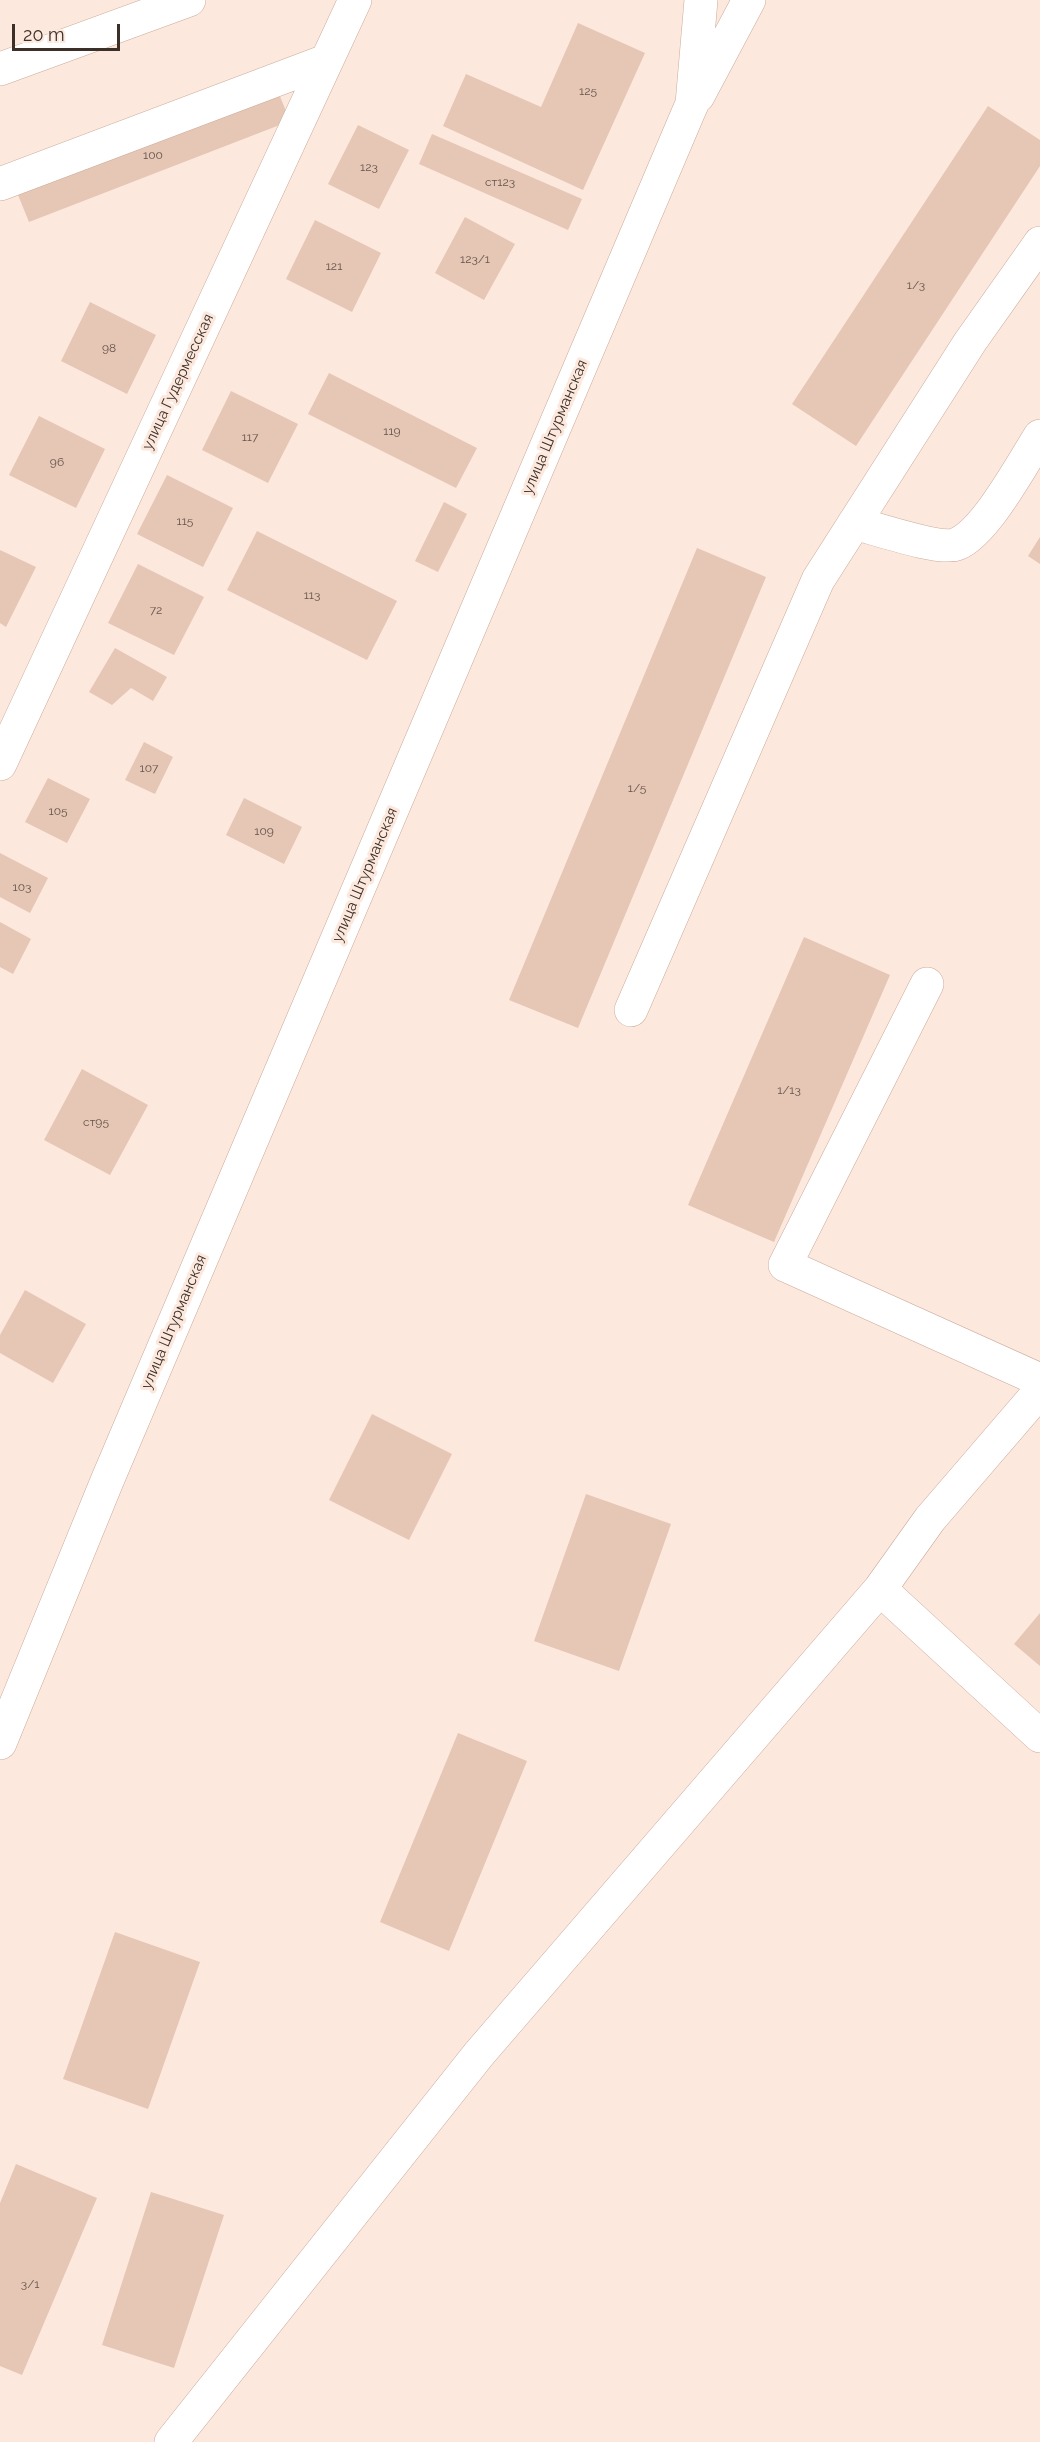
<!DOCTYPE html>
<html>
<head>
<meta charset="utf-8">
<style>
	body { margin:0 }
	#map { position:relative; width:1040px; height:2442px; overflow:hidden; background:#fce8dd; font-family:Raleway,sans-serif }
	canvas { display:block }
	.scale { position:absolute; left:12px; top:24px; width:108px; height:27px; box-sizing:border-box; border:3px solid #3b2f28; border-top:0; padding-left:8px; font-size:18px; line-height:21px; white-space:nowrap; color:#3b2f28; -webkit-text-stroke:4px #fce8dd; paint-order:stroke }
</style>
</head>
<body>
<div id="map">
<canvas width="1040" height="2442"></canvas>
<div class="scale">20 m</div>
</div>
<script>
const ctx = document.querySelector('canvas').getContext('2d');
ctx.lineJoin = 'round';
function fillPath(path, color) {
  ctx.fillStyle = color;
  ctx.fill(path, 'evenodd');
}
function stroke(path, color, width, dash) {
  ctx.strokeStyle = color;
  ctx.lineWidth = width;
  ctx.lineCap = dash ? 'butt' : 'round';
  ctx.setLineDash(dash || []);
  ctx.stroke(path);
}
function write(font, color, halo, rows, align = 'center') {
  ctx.font = font + ' Raleway,sans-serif';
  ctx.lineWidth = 6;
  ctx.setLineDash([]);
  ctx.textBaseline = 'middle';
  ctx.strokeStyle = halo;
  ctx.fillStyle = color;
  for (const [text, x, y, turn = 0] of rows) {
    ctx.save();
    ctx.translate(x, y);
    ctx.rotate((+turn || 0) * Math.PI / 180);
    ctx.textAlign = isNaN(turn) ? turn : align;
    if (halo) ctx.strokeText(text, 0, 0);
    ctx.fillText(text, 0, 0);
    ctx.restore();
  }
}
const building = new Path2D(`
	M578,23l67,30 -62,137 -140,-64 23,-52 75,33z
	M277,89l13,32 -261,101 -13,-32z
	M988,106l52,34v26l-184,280 -64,-42z
	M358,125l51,25 -30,59 -51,-25z
	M432,134l150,65 -14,31 -149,-66z
	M465,217l50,27 -31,56 -49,-27z
	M315,220l66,33 -29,59 -66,-33z
	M90,302l66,33 -29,59 -66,-33z
	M329,373l148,75 -21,40 -148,-74z
	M231,391l67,33 -30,59 -66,-33z
	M39,416l66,33 -29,59 -67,-33z
	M167,475l66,33 -30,59 -66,-33z
	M444,502l23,12 -29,58 -23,-11z
	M257,531l140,70 -30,59 -140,-70z
	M1040,537v27l-12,-8z
	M697,548l69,29 -188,451 -69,-28z
	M0,550l36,17 -30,60 -6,-4z
	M138,564l66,33 -30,58 -66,-32z
	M115,648l52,29 -14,24 -22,-13 -19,17 -23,-13z
	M144,742l29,15 -18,37 -30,-14z
	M48,778l42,21 -23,44 -42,-21z
	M244,798l58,29 -18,37 -58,-29z
	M0,853l48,25 -18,35 -30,-16z
	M0,922l31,17 -18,35 -13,-7z
	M804,937l86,38 -116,267 -86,-37z
	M82,1069l66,36 -38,70 -66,-35z
	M25,1290l61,34 -33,59 -53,-30v-18z
	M372,1414l80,40 -43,86 -80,-40z
	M586,1494l85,30 -52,147 -85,-30z
	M1040,1613v53l-26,-22z
	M458,1733l69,28 -78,190 -69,-29z
	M115,1932l85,30 -52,147 -85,-30z
	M16,2164l81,34 -75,177 -22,-9v-163z
	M151,2192l73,23 -50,153 -72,-23z`);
const minor = new Path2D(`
	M0,69l189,-69
	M0,184l326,-123
	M854,523c20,5 87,28 103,21 29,-12 65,-80 83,-108
	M0,764l355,-764
	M927,984l-142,281 255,115
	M631,1010l187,-430 152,-238 70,-99
	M880,1589l160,147
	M171,2442l308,-388 401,-465 50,-70 110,-128`);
const major = new Path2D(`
	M698,96l51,-96
	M0,1743l107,-262 581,-1368 4,-9 9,-104`);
const numberNames = [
	["125",588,91],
	["100",153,155],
	["123",369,167],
	["ст123",500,182],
	["123/1",475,259],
	["121",334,266],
	["1/3",916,285],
	["98",109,348],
	["119",392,431],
	["117",250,437],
	["96",57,462],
	["115",185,521],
	["113",312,595],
	["72",156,610],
	["107",149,768],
	["1/5",637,788],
	["105",58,811],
	["109",264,831],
	["103",22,887],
	["1/13",789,1090],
	["ст95",96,1122],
	["3/1",30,2284]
];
const streetNames = [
	["улица Гудермесская",178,382,-65],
	["улица Штурманская",555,427,-67],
	["улица Штурманская",365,875,-67],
	["улица Штурманская",174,1322,-67]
];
fillPath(building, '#e6c6b4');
stroke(minor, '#cbab9a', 34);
stroke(major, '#cbab9a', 34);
stroke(minor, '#fff', 33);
stroke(major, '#fff', 33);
write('12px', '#66554b', null, numberNames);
write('15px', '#3b2f28', '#fce8dd', streetNames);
</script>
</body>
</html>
